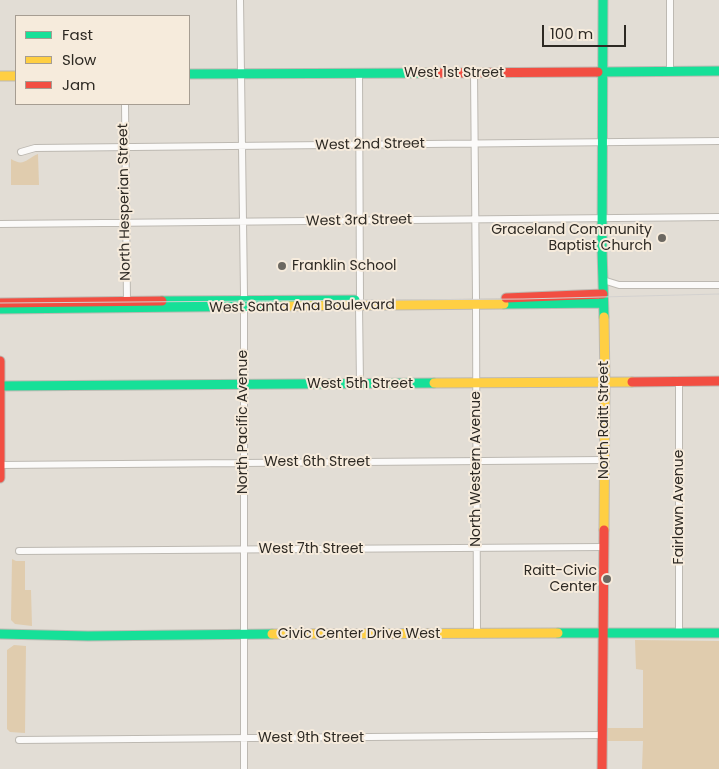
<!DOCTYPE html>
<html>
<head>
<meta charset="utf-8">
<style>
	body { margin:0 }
	#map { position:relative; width:719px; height:769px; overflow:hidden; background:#e2ddd5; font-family:Poppins,sans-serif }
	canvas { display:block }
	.legend { position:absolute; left:15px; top:15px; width:175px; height:90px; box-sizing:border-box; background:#f6ebdc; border:1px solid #a69d92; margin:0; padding:6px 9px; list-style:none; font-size:15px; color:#2d2923 }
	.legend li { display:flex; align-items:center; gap:10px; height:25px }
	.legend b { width:25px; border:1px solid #a69d92 }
	.scale { position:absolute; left:542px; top:25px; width:84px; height:22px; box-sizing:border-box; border:2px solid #2d2923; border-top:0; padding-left:6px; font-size:15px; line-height:18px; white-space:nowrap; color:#2d2923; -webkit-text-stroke:4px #f6ebdc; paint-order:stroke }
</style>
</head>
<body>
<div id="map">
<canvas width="719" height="769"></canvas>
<ul class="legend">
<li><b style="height:6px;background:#16e098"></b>Fast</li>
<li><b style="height:6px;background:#ffcf43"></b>Slow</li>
<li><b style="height:6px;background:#f24e42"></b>Jam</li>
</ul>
<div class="scale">100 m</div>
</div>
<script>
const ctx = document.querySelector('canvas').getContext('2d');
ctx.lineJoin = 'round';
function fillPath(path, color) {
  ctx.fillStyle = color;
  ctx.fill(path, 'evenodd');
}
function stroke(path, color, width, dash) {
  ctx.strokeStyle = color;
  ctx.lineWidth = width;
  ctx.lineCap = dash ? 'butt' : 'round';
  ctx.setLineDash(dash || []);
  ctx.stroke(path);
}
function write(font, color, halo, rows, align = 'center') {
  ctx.font = font + ' Poppins,sans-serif';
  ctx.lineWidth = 4;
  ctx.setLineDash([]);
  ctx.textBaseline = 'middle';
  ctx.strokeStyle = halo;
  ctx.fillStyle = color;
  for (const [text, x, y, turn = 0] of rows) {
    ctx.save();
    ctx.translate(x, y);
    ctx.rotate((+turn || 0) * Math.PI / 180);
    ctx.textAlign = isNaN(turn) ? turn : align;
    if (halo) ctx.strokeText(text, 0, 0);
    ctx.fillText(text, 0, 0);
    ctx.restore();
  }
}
const green = new Path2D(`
	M38,154l1,31h-28v-26c13,8 15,0 27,-5z
	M12,559l4,2h9v29h6l1,36 -17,-2 -4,-4z
	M635,640l84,1v128h-77l1,-28h-37l-1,-13h38v-58l-7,-1z
	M14,645l12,1 -1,87 -15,-1 -3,-3v-79z`);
const street = new Path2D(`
	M240,0l4,294v475
	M670,0v71
	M474,72l2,227
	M359,73l1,227
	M125,104l2,197
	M21,152l14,-4 684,-7
	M0,224l719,-7
	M603,280l16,5h100
	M476,304l1,329
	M359,306l1,78
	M679,382v251
	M0,465l604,-5
	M19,551l584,-4
	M19,740l583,-5`);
const fast = new Path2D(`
	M603,0l-1,248 2,69
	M598,72l121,-1
	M189,74l245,-1
	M162,301l193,-1
	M504,304l99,-1
	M0,309l282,-3
	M1,386l433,-3
	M558,633h161
	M0,634l88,2 184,-2`);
const slow = new Path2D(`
	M0,76h16
	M282,306l222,-2
	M604,317l1,65 -1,148
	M434,383l198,-1
	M272,634l286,-1`);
const jam = new Path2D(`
	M434,73l164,-1
	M506,298l97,-4
	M0,303l162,-2
	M0,361v117
	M632,382l87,-1
	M602,769l2,-239`);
const tram = new Path2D(`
	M0,303l523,-4 196,-5`);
const markers = [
	[662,238,5,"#6c6861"],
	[282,266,5,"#6c6861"],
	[607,579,5,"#6c6861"]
];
const streetNames = [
	["West 1st Street",454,73],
	["West 2nd Street",370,145,-1],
	["North Hesperian Street",125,202,-91],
	["West 3rd Street",359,221,-1],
	["West Santa Ana Boulevard",302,307,-1],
	["West 5th Street",360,384],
	["North Raitt Street",604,420,-90],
	["North Pacific Avenue",243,422,-90],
	["West 6th Street",317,462],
	["North Western Avenue",476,469,-90],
	["Fairlawn Avenue",679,507,-90],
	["West 7th Street",311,549],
	["Civic Center Drive West",359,634],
	["West 9th Street",311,738]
];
const poiNames = [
	["Graceland Community",652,230],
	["Baptist Church",652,246],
	["Franklin School",292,266,"left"],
	["Raitt-Civic",597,571],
	["Center",597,587]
];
fillPath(green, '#e0ccae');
stroke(street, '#bdb9b2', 8);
stroke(fast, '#bdb9b2', 11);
stroke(slow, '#bdb9b2', 11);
stroke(jam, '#bdb9b2', 11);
stroke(street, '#fbfaf9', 6);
stroke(fast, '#16e098', 9);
stroke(slow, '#ffcf43', 9);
stroke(jam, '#f24e42', 9);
stroke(tram, '#d3d1cf', 1);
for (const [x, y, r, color] of markers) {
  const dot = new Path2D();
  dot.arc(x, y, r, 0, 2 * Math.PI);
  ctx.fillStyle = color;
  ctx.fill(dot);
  stroke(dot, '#f6ebdc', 2);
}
write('14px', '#2d2923', '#f6ebdc', streetNames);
write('14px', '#2d2923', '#f6ebdc', poiNames, 'right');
</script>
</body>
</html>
